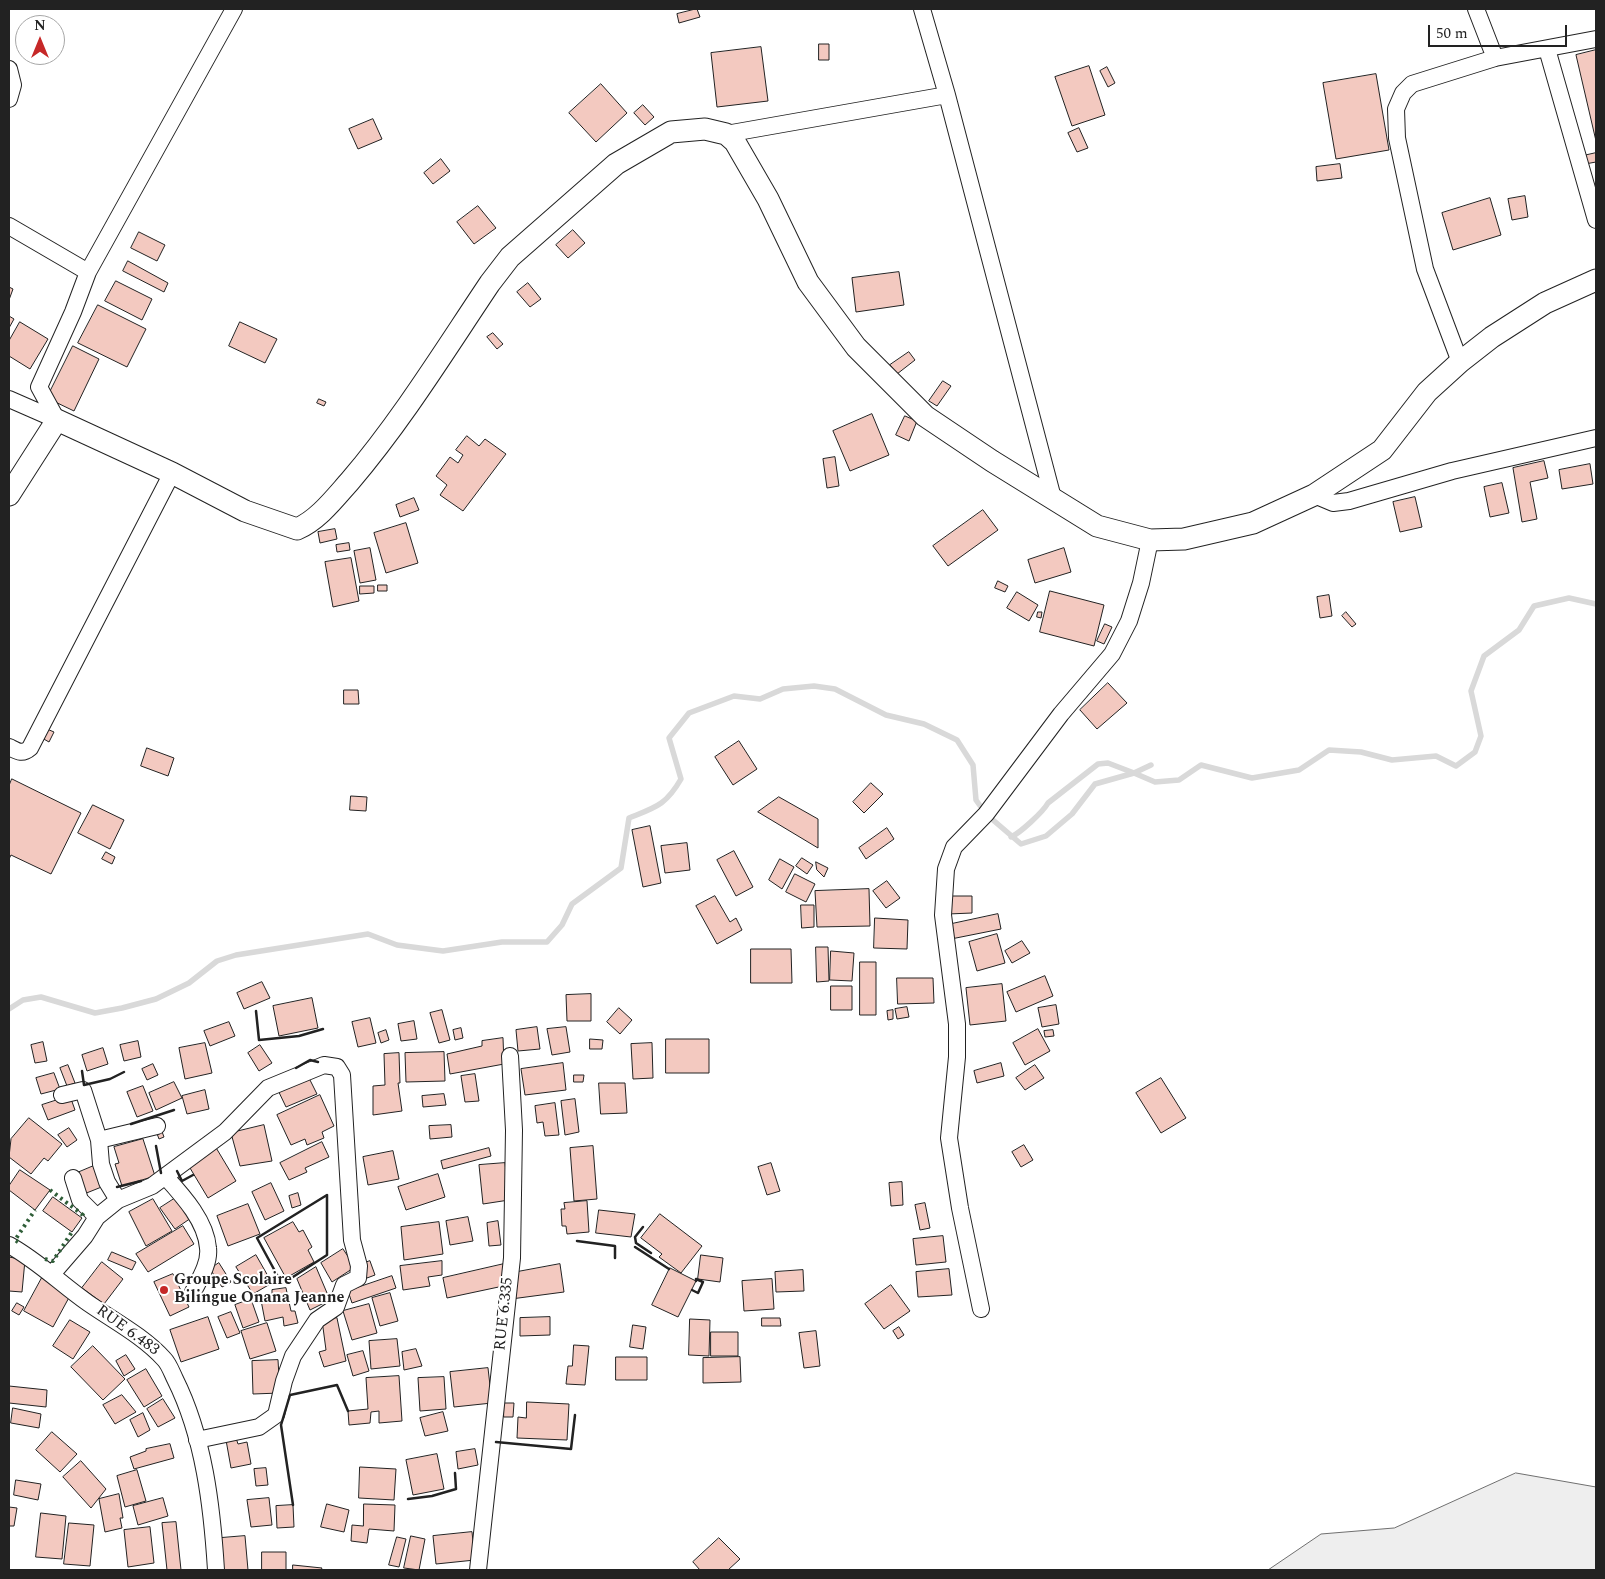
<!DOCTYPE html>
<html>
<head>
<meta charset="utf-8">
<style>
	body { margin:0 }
	#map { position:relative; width:1605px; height:1579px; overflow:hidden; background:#fff; font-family:Spectral,serif }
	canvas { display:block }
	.frame { position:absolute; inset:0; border:10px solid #222; pointer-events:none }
	.north { position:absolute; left:15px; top:15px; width:50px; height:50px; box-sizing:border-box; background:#fff; border:1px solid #a7a7a7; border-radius:50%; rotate:0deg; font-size:14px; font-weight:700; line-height:20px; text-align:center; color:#222 }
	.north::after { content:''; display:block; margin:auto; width:18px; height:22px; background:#c62828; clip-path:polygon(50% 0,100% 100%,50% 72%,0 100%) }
	.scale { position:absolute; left:1428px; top:25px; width:139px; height:22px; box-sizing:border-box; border:2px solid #222; border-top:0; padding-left:6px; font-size:15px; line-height:18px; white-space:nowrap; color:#222; -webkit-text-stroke:4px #fff; paint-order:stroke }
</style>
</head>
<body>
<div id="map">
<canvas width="1605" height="1579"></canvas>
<div class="frame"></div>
<div class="north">N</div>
<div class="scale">50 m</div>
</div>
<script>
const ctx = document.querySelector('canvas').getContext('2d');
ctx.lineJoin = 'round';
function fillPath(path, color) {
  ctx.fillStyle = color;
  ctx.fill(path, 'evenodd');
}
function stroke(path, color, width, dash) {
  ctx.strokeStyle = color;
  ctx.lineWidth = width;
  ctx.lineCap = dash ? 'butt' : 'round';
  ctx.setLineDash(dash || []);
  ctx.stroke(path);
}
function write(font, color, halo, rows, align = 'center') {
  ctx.font = font + ' Spectral,serif';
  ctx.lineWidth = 4;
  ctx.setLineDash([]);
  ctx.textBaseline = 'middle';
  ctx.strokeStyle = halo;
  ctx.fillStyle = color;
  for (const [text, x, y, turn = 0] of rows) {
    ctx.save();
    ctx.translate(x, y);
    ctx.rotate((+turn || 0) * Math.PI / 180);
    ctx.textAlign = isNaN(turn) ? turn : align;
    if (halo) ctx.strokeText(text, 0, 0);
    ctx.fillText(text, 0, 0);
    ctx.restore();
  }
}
const green = new Path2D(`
	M1516,1473l80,14v83h-328l53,-36 73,-6z`);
const stream = new Path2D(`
	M1011,837c9,-4 32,-25 37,-34l50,-39 10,-1 26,10 17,-8
	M9,1009l14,-9 18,-3 54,16 27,-5 34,-9 33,-16 28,-22 19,-6 132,-21 29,11 46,6 59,-9h45l15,-17 10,-21 49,-36 8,-50c27,-11 37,-13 52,-39l-12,-41 20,-25 45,-17 26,3 23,-10 31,-3 21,3 51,26 38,9 33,16 16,25 3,35 10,14 35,30 25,-8 26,-22 23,-30 39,-11 21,9 24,-2 22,-15 51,13 47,-8 30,-20 32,2 31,8 44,-4 20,10 19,-14 6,-16 -10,-45 13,-35 35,-26 15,-24 35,-8 27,6`);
const building = new Path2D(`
	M697,9l3,8 -21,6 -2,-9z
	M819,44h10v16h-10z
	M761,47l7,54 -51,6 -6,-54z
	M1596,50v91l-20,-86z
	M1089,66l16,49 -33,11 -17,-49z
	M1107,67l8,16 -7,4 -8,-16z
	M1376,74l13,76 -53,9 -13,-76z
	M601,84l26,29 -31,29 -27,-29z
	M643,105l11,12 -9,8 -11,-12z
	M373,119l9,20 -24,10 -9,-20z
	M1079,128l9,20 -11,4 -9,-19z
	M1596,153v9l-11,2 -2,-8z
	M441,159l9,12 -17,13 -9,-11z
	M1340,164l2,14 -25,3 -1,-14z
	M1525,196l3,21 -16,3 -4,-21z
	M1490,198l11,37 -48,15 -11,-37z
	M478,206l18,22 -22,16 -17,-22z
	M573,230l12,13 -17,15 -12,-13z
	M139,232l26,13 -8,16 -26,-13z
	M128,261l40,22 -4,9 -41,-21z
	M899,272l5,33 -48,7 -4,-34z
	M116,281l36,18 -10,21 -37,-19z
	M528,283l13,16 -11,8 -13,-15z
	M9,287l4,2 -4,11z
	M98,305l48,24 -19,38 -49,-24z
	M9,316l5,3 -5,9z
	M20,322l28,17 -18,30 -21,-13v-15z
	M240,322l37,17 -12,24 -36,-17z
	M493,333l10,11 -6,5 -10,-12z
	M73,346l26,13 -25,52 -27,-13z
	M909,352l6,8 -18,14 -7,-9z
	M943,381l8,5 -14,20 -8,-5z
	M319,399l7,3 -2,4 -7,-3z
	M872,414l17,41 -39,16 -17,-40z
	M905,416l12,5 -8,20 -13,-6z
	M467,436l12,10 6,-7 21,15 -43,57 -23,-16 7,-10 -11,-9 14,-19 8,6 5,-8 -7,-5z
	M835,457l4,29 -12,2 -4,-29z
	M1544,461l4,17 -18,4 7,37 -15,3 -9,-54z
	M1590,464l3,20 -31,5 -3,-19z
	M1502,483l7,30 -19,4 -6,-30z
	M1415,497l7,30 -22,5 -7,-30z
	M414,498l5,12 -19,7 -4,-12z
	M983,510l15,20 -50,36 -15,-20z
	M406,523l12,40 -32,10 -12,-40z
	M335,529l2,10 -17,4 -2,-11z
	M349,543l1,7 -13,2 -1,-7z
	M370,548l6,32 -16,3 -6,-32z
	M1064,548l7,24 -36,11 -7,-23z
	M351,558l8,43 -26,6 -8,-45z
	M998,581l10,5 -3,6 -10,-4z
	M378,585h9v6h-9z
	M360,586h14v7l-14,1z
	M1050,591l54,14 -10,41 -54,-14z
	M1017,592l21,13 -9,16 -22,-13z
	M1329,595l3,21 -12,2 -3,-21z
	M1038,612h4l-1,6 -4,-1z
	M1346,612l10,12 -4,3 -10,-11z
	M1105,624l7,3 -8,17 -7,-3z
	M1108,683l19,20 -30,26 -17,-19z
	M344,690h14l1,14h-15z
	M47,729l7,3 -5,10 -7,-4z
	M739,741l18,28 -24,16 -18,-28z
	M147,748l27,10 -6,18 -27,-10z
	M12,779l69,34 -30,61 -40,-19 -2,4v-73z
	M871,783l12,11 -19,19 -11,-11z
	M351,796l16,1 -1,14 -16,-1z
	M779,797l39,22v29l-60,-36z
	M93,805l31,15 -14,29 -32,-16z
	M650,826l11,57 -18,4 -11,-57z
	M887,828l7,11 -28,20 -7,-11z
	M687,843l3,27 -25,3 -4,-27z
	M734,851l19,36 -17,9 -19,-36z
	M106,852l9,5 -3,7 -10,-5z
	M802,858l11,7 -6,9 -11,-8z
	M780,859l14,8 -12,22 -13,-9z
	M816,862l12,6 -4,9 -7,-7z
	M795,874l20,10 -9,18 -20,-10z
	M887,881l13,17 -14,10 -13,-17z
	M869,889l1,37 -53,1 -2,-36z
	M715,896l15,26 6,-4 6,12 -25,14 -21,-38z
	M948,896h24v17l-24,1z
	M801,905h13v22l-12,1z
	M998,914l3,15 -50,10 -4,-14z
	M875,918l33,2 -1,29 -33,-1z
	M997,934l8,29 -28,8 -8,-29z
	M1022,941l8,12 -18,10 -7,-12z
	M816,947h12l1,34 -12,1z
	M751,949h40l1,34h-41z
	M831,951l23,2 -2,28 -22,-1z
	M860,962h16v53h-16z
	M1045,976l8,20 -37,16 -9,-20z
	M897,978h36l1,25 -36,1z
	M262,982l8,16 -26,11 -7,-16z
	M1002,984l4,37 -36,4 -4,-37z
	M831,986h21v24h-21z
	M591,994v27h-24l-1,-26z
	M312,998l6,30 -39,8 -6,-30z
	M1056,1005l3,19 -17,3 -4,-19z
	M907,1007l2,10 -12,2 -2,-10z
	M619,1008l13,12 -12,14 -13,-12z
	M442,1010l8,30 -11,3 -9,-30z
	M893,1010v9l-5,1 -1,-9z
	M370,1018l6,25 -18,4 -6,-25z
	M414,1021l3,18 -16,2 -3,-17z
	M229,1022l6,14 -25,10 -6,-15z
	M537,1027l3,22 -22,2 -2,-21z
	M566,1027l4,25 -18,3 -5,-26z
	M461,1028l2,10 -8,2 -2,-10z
	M1038,1029l12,22 -25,14 -12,-22z
	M386,1030l3,10 -8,3 -3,-10z
	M1053,1030l1,6 -9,1 -1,-6z
	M503,1038l1,26 -54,10 -3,-20 35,-8v-5z
	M590,1039l13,1 -1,9h-12z
	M666,1039h43v34h-43z
	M138,1041l3,16 -17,4 -4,-16z
	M43,1042l4,19 -12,2 -4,-18z
	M205,1043l7,30 -27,6 -6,-31z
	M652,1043l1,35 -20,1 -2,-35z
	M260,1045l12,18 -13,8 -11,-18z
	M103,1048l5,16 -21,7 -5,-16z
	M444,1052l1,29 -39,1 -1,-29z
	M399,1053l1,30h-2l4,28 -29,4v-29l12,-1 -1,-31z
	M563,1063l3,27 -41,5 -4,-26z
	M1001,1063l3,13 -27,7 -3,-12z
	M153,1064l5,11 -11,5 -5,-11z
	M68,1065l7,18 -8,3 -7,-18z
	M1035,1065l9,13 -19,12 -9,-12z
	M306,1072l11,22 -31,13 -10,-21z
	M54,1073l6,16 -19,5 -5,-16z
	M475,1074l4,27 -14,1 -4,-26z
	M574,1075h10l-1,7h-9z
	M1161,1078l25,40 -25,15 -25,-40z
	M174,1082l8,16 -26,12 -7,-17z
	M599,1083h26l2,30 -26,1z
	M143,1086l10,25 -16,6 -10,-25z
	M205,1090l4,19 -22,5 -5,-18z
	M444,1094l2,11 -23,2 -1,-11z
	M320,1095l14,31 -12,6 2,6 -17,7 -2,-6 -14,6 -14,-30z
	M70,1096l5,14 -27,10 -6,-15z
	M575,1099l4,33 -14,3 -4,-34z
	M555,1103l4,32 -14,1 -2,-14 -6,1 -2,-17z
	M29,1118l33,26 -14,17 -4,-3 -13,16 -22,-17 2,-18z
	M264,1125l8,36 -32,5 -9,-33z
	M451,1125l1,12 -22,2 -1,-13z
	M69,1128l8,12 -10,7 -9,-12z
	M161,1129l3,8 -5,2 -3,-8z
	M143,1139l12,37 -33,10 -7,-22 4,-1 -5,-16z
	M322,1142l7,15 -24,11 2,4 -18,8 -9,-17z
	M1024,1145l9,15 -12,7 -9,-15z
	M215,1146l21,35 -28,17 -21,-35z
	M593,1146l4,53 -23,2 -4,-53z
	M489,1148l2,8 -48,13 -2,-8z
	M393,1151l6,28 -31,6 -5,-28z
	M505,1163l4,37 -26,4 -4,-39z
	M771,1163l9,28 -13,4 -9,-28z
	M96,1165l8,21 -20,8 -7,-21z
	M20,1170l30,20 -15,20 -26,-20v-4z
	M438,1174l7,23 -39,13 -8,-23z
	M902,1182l1,23 -12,1 -2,-23z
	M271,1183l13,28 -19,9 -13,-28z
	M298,1193l3,12 -9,3 -3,-12z
	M53,1197l29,21 -10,14 -29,-21z
	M177,1197l14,21 -16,11 -15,-21z
	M153,1199l19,32 -26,15 -17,-34z
	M587,1201l2,31 -22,2 -1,-8h-4l-1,-17h4l-1,-6z
	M925,1203l5,25 -10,2 -5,-25z
	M248,1204l12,30 -32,12 -11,-30z
	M599,1210l36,4 -4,23 -35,-4z
	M660,1214l42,32 -21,27 -22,-16 3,-3 -21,-16z
	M468,1217l5,24 -23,4 -4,-24z
	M498,1221l3,24 -12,1 -2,-23z
	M293,1222l6,10 4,-2 9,17 -4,3 6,12 -28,16 -22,-40z
	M439,1222l4,32 -39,6 -3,-33z
	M183,1226l11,18 -46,28 -12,-18z
	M943,1236l3,26 -30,3 -3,-26z
	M343,1249l12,18 -23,15 -11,-19z
	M112,1252l24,10 -4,8 -24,-10z
	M256,1255l16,28 -19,11 -17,-27z
	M701,1255l22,3 -3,24 -22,-3z
	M9,1257l16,3 -3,32 -13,-1z
	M370,1261l5,14 -8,3 -5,-14z
	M442,1261v14l-14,2 2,9 -27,4 -3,-24z
	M102,1262l21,17 -19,25 -22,-16z
	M219,1263l12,19 -9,5 -12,-18z
	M504,1264l4,21 -61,13 -4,-20z
	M560,1264l4,28 -53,7 6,-27z
	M316,1267l14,33 -20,10 -13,-31z
	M670,1268l26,13 -18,36 -26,-12z
	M949,1269l3,26 -34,2 -2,-25z
	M803,1270l1,21 -28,1 -1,-20z
	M173,1274l16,33 -19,9 -16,-34z
	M43,1276l29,16 -19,35 -29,-16z
	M392,1276l4,12 -44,15 -4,-12z
	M772,1279l2,30 -30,2 -2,-30z
	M891,1285l19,26 -26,18 -19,-25z
	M286,1288l5,23h4l3,12 -14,3 -1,-9 -18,4 -5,-26 12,-1v-4z
	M390,1293l8,28 -18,5 -8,-28z
	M251,1299l8,23 -16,6 -8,-23z
	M17,1303l7,4 -5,8 -7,-4z
	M369,1304l8,29 -25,7 -9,-29z
	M231,1312l9,21 -13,5 -9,-21z
	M208,1317l11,32 -38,13 -11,-32z
	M550,1317v18l-30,1v-18z
	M337,1318l9,43 -22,6 -5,-15 7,-2 -4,-30z
	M762,1318h18l1,8h-19z
	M690,1319l20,1 -1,36 -20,-1z
	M70,1320l20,12 -17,27 -20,-13z
	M267,1323l9,28 -26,8 -9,-28z
	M633,1325l13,2 -3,22 -13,-2z
	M899,1327l5,8 -6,4 -5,-8z
	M816,1331l4,35 -16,2 -5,-35z
	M711,1332h27v24h-27z
	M397,1339l3,27 -29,3 -2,-28z
	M574,1345l15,1 -4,39 -19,-1 2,-18h4z
	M93,1346l32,33 -22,21 -32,-33z
	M416,1349l6,17 -18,4 -2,-18z
	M363,1351l6,20 -16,5 -6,-21z
	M126,1355l9,14 -11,7 -8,-15z
	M616,1357h31v23h-31z
	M740,1357l1,25 -38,1v-25z
	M278,1360l2,33 -27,1 -1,-33z
	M488,1368l4,35 -38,4 -4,-35z
	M146,1369l16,27 -18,11 -17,-27z
	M399,1376l3,45 -23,2v-12l-8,1 -1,11 -21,2 -1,-14 20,-2 -2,-31z
	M444,1377l2,32 -26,2 -2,-33z
	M9,1386l38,4 -1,17 -37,-4z
	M122,1395l14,17 -21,12 -12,-19z
	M163,1399l12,19 -17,9 -11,-18z
	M527,1402l42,2 -2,36 -50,-2 1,-21 8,1z
	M504,1403h10l-1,14h-9z
	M13,1408l28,6 -2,14 -28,-5z
	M443,1412l5,19 -23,5 -5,-18z
	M143,1413l7,17 -12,7 -8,-17z
	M52,1432l25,22 -17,18 -24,-22z
	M236,1438l2,6 9,-2 4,22 -20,4 -5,-28z
	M170,1444l4,14 -40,11 -4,-12 16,-6v-2z
	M475,1449l3,16 -20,4 -2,-17z
	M437,1454l7,35 -31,6 -7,-35z
	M81,1461l25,28 -15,19 -28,-31z
	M360,1467l36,2 -2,31 -35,-2z
	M266,1468l2,17 -12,1 -2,-17z
	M137,1470l9,31 -21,6 -8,-31z
	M16,1480l25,4 -3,16 -24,-5z
	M119,1494l4,24h-3l2,10 -17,4 -6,-33z
	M163,1498l5,18 -30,9 -5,-19z
	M269,1498l3,27 -21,2 -4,-27z
	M327,1504l22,6 -5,22 -23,-5z
	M364,1504l31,1 -1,26 -25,-2 -2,14 -16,-2 1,-16 11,1z
	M293,1505l1,22 -17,1 -1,-22z
	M9,1507l8,1 -3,18h-5z
	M41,1513l25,3 -4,43 -26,-2z
	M176,1522l5,48h-14l-5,-47z
	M69,1523l25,2 -4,41 -26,-2z
	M150,1527l4,36 -26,4 -4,-37z
	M472,1532l3,28 -39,4 -3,-28z
	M245,1536l3,34h-25l-2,-32z
	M411,1536l14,3 -6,31 -15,-2z
	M397,1537l9,2 -7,28 -10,-2z
	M719,1538l21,21 -12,11h-28l-7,-8z
	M262,1552h24v18h-24z
	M293,1565l29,3 -1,2h-28z`);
const minor = new Path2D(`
	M1476,9l19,49
	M1547,49l49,171
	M9,69l4,16 -4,14
	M947,95l106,403
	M726,134l221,-39 -25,-86
	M9,226l79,46 -15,40 -34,75 18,33
	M88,272l146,-263
	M1460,362l-35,-93 -28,-131 -1,-29 7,-16 9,-9 83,-26 101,-19
	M9,399l48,21
	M1314,495l19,8 16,-2 103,-30 144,-33
	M9,747c8,4 13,8 21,1l142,-275
	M62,1095l21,-5 16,50 2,24 6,18 11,18
	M99,1140l58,-14
	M165,1176c18,20 41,45 43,72 2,15 -9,32 -15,44
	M73,1178l7,22 17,17
	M9,1245c29,16 52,39 79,58 26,18 55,33 76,56 5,5 8,14 11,20 29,58 37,127 41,191
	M53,1273l32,-37 12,-19 21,-17 34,-14 73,-54 43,-44 56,-23 13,2 5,8 10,165 7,26 -1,12 -14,7 -8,22 -19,13 -24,36 -9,25 -8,34 -17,12 -62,13
	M981,1309l-21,-101 -11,-70 8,-81v-33l-14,-109 3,-46 8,-22 32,-33 75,-100 51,-60 17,-33 12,-38 9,-43
	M478,1570l34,-312 2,-128 -4,-74`);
const tertiary = new Path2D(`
	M9,495l48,-75 115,53 73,38 52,18c21,-9 37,-30 53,-48 52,-61 95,-131 140,-198l20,-26 106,-93 55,-32 34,-3 21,5 9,8 33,57 40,83 48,65 69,69 67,45 105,65 53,14 34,-1 69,-16 61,-28 68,-45 45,-58 33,-30 32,-25 53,-34 51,-23`);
const hedge = new Path2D(`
	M50,1190l33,25 -1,3
	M18,1242l-3,-2 20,-30
	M45,1259l8,2 19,-29`);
const wall = new Path2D(`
	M256,1011l3,29 40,-4 24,-7
	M296,1068l14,-8 8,2
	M82,1071l2,14 26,-6 14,-7
	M131,1124l43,-14
	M156,1146l5,27
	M177,1171l5,10 11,-6
	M117,1187l24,-6
	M327,1195v60l-45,29 -25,-46z
	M643,1227l-8,10 1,6 15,10
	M577,1241l38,5v12
	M635,1247l34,22
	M692,1290l6,3 5,-11 -7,-3v2
	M496,1442l75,7 4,-34
	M408,1499l24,-3 24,-7 -1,-16
	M293,1505l-12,-80 9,-30 47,-10 11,26`);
const markers = [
	[164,1290,5,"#c62828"]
];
const poiNames = [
	["Groupe Scolaire",174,1281],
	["Bilingue Onana Jeanne",174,1299]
];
const streetNames = [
	["RUE 6.335",505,1314,-84],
	["RUE 6.483",127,1331,36]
];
fillPath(green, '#eee');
stroke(green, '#6f6f6f', 1);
stroke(stream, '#d9d9d9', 5.5);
fillPath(building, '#f3c9c0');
stroke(building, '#222', 1);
stroke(minor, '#222', 18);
stroke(tertiary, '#222', 23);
stroke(minor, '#fff', 16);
stroke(tertiary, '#fff', 21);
stroke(hedge, '#2f5e38', 4, [2.5, 4]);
stroke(wall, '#222', 2.5);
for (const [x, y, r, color] of markers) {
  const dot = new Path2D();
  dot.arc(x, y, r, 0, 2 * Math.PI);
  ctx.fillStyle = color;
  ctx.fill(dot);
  stroke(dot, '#fff', 2);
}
write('bold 16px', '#222', '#fff', poiNames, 'left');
write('16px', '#222', '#fff', streetNames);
</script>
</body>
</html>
